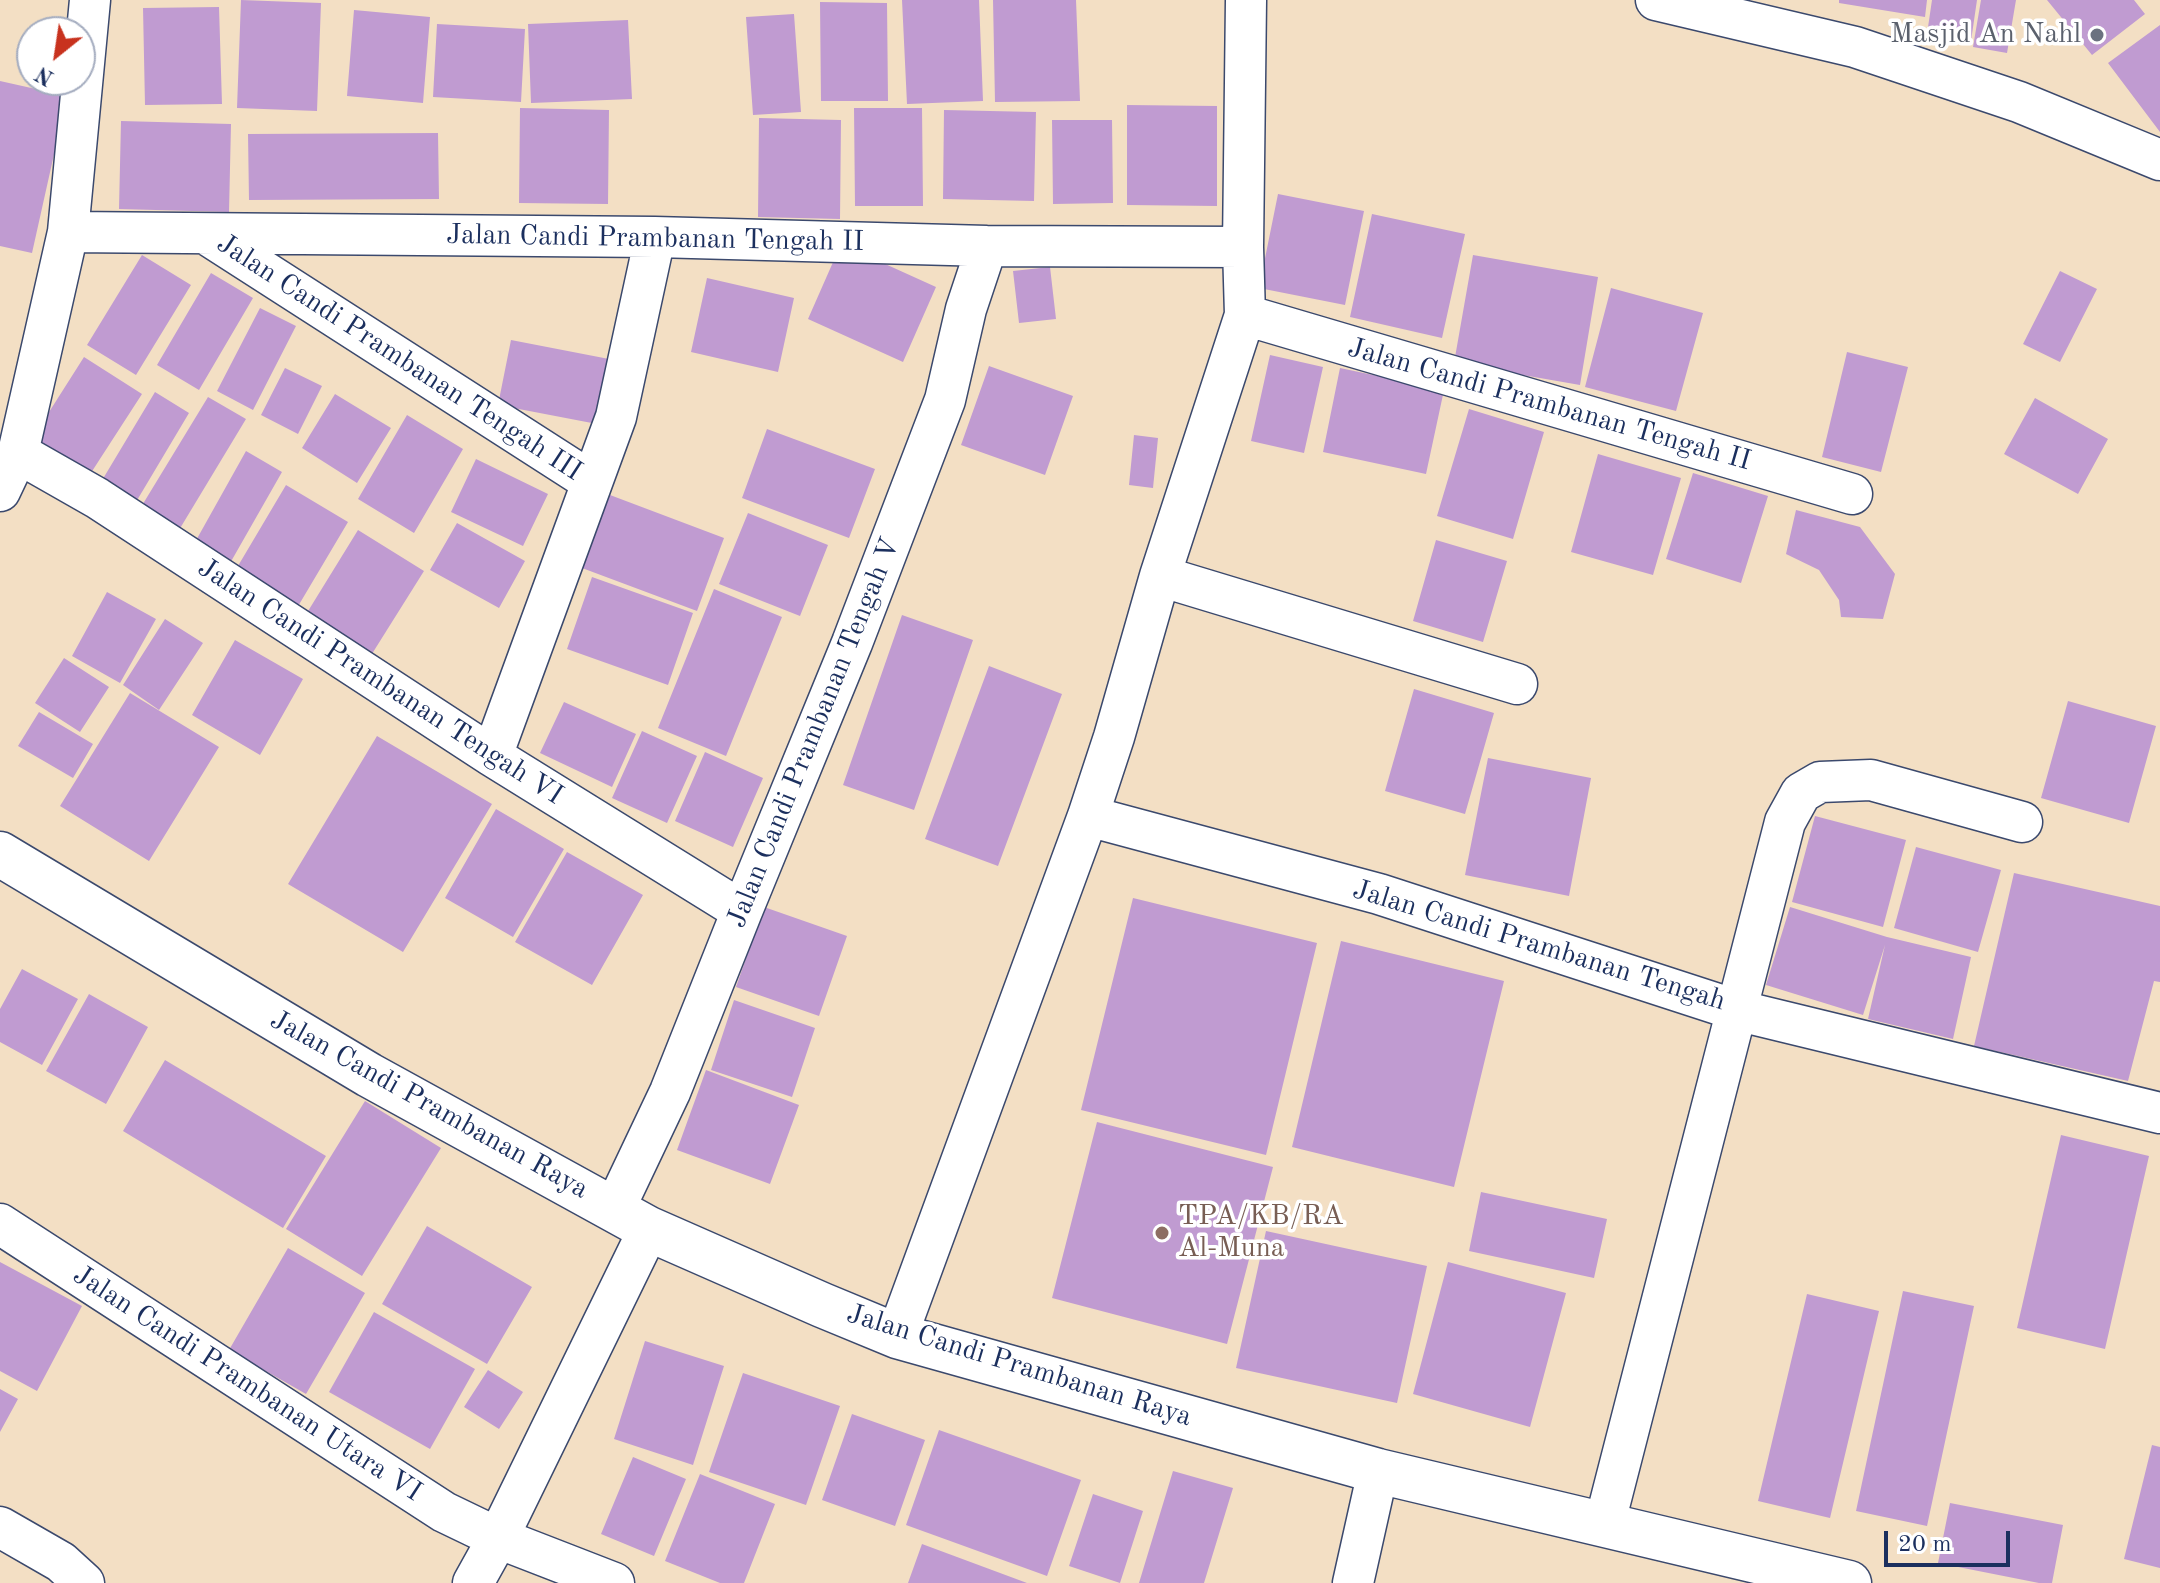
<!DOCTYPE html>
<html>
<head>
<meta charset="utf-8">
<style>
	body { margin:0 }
	#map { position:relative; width:2160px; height:1583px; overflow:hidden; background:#f3dfc4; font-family:"Old Standard TT",serif }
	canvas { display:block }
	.north { position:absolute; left:16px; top:16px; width:80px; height:80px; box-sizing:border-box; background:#fff; border:2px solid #a4acbf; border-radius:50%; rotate:210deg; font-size:22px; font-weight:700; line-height:32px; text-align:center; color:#1b2f5e }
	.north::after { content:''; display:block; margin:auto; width:28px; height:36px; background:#c8321e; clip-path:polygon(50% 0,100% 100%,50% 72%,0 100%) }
	.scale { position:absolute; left:1884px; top:1531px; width:126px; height:36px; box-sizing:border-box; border:4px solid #1b2f5e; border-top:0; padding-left:10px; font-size:24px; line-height:28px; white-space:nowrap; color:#1b2f5e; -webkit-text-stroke:6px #fff; paint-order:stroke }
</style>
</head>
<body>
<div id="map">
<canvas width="2160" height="1583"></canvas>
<div class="north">N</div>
<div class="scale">20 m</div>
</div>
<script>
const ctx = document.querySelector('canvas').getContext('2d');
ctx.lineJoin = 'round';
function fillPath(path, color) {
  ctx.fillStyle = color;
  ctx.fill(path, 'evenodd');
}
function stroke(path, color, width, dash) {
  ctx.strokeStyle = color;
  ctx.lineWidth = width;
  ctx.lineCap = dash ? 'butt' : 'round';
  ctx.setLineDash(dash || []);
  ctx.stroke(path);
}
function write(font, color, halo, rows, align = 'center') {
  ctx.font = font + ' "Old Standard TT",serif';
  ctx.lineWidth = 7;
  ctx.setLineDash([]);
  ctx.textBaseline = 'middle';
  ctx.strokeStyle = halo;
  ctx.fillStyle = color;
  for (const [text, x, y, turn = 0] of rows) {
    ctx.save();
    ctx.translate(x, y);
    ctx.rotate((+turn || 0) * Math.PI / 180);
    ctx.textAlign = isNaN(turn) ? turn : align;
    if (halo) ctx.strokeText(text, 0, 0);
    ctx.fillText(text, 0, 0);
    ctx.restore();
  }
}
const building = new Path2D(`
	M241,0l80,3 -4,108 -80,-3z
	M902,0h77l4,101 -76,3z
	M993,0h83l4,101 -85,1z
	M1839,0h88l-2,17 -86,-14z
	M1932,0h45l-6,41 -44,-7z
	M1981,0h35l-9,53 -34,-6z
	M2047,0h87l11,14 -53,41z
	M820,2l67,1 1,98h-67z
	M219,7l3,97 -77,1 -2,-97z
	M354,10l76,7 -7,86 -76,-7z
	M794,14l7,98 -48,3 -7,-98z
	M628,20l4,79 -101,4 -3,-79z
	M437,24l88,5 -4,73 -88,-5z
	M2160,25v107l-52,-69z
	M0,81l67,15 -35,157 -32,-7z
	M1127,105l90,1v100l-90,-1z
	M520,108l89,2 -1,94 -89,-1z
	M854,108h68l1,98h-68z
	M944,110l92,2 -2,89 -91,-2z
	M759,118l82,2 -1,99 -82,-2z
	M1052,120h60l1,83 -60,1z
	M121,121l110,3 -2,88 -110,-3z
	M438,133l1,66 -190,1 -1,-66z
	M1278,194l86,17 -19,94 -86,-17z
	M1372,214l93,20 -23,104 -92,-21z
	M841,244l95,43 -33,75 -95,-43z
	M142,255l49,30 -55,90 -49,-30z
	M1473,255l125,22 -18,108 -126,-22z
	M1050,267l6,52 -37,4 -6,-52z
	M2060,271l37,18 -37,73 -37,-18z
	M211,273l42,25 -54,92 -42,-25z
	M707,278l87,20 -16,74 -87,-20z
	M1611,288l92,25 -27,98 -91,-24z
	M260,308l36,18 -43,84 -36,-19z
	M511,340l98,19 -12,65 -99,-19z
	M1847,352l61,15 -27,105 -59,-15z
	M1270,355l53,12 -19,86 -53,-12z
	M84,357l58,37 -55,85 -57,-37z
	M989,366l84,30 -28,79 -84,-30z
	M285,368l37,18 -24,48 -37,-19z
	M1340,368l104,22 -18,84 -103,-22z
	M155,392l34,21 -56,94 -35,-20z
	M335,394l56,34 -34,55 -55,-35z
	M208,397l38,22 -70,116 -38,-23z
	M2035,398l73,41 -30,55 -74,-40z
	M1469,409l75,23 -31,107 -76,-23z
	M407,415l56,34 -49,84 -56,-34z
	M767,429l108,40 -26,69 -107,-40z
	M1134,435l24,3 -5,50 -24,-3z
	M246,451l36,21 -53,93 -35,-21z
	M1598,454l83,24 -28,97 -82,-23z
	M476,459l72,35 -25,52 -72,-34z
	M1693,473l75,23 -27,87 -75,-24z
	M286,485l62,37 -51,86 -62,-37z
	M610,495l114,43 -27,73 -115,-43z
	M1796,510l64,17 35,47 -12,45 -42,-2 -2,-17 -20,-30 -33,-16z
	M748,513l80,32 -28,71 -81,-32z
	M457,523l68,38 -26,47 -69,-38z
	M358,530l66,41 -54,86 -65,-41z
	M1436,540l71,21 -24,81 -70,-21z
	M592,577l101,36 -25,72 -101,-36z
	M714,589l68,28 -56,139 -68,-28z
	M107,592l49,27 -36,64 -48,-27z
	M902,615l71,25 -59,170 -71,-25z
	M165,619l38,24 -44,67 -36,-25z
	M235,640l68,39 -43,76 -68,-40z
	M64,658l45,29 -29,45 -45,-29z
	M989,666l73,28 -64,172 -73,-27z
	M1414,689l80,24 -29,101 -80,-23z
	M130,693l89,54 -70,114 -89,-55z
	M2068,701l88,25 -27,97 -88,-25z
	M564,702l72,32 -24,53 -72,-34z
	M39,712l54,32 -20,34 -55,-32z
	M642,731l55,25 -30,67 -55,-25z
	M377,736l115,68 -89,148 -115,-68z
	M705,752l58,26 -30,69 -58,-26z
	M1488,758l103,20 -22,118 -104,-21z
	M496,809l68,40 -51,88 -68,-39z
	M1815,816l91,24 -23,87 -91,-25z
	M1916,847l85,23 -23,82 -84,-24z
	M567,852l76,43 -51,90 -77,-43z
	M2014,873l146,33v76l-6,-1 -26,100 -154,-35z
	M1133,898l184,45 -51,212 -185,-45z
	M764,907l83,29 -28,80 -83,-29z
	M1790,907l97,30 84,20 -18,82 -85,-20 17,-74 -22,70 -97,-30z
	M1341,941l163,40 -50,206 -162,-40z
	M22,969l56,30 -36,66 -42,-23v-33z
	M89,994l59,33 -42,77 -60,-33z
	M734,1000l81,28 -23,69 -81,-27z
	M165,1060l161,96 -43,72 -160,-97z
	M706,1070l93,35 -29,79 -93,-34z
	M365,1101l76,47 -79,128 -76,-47z
	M1097,1122l176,45 -46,177 -175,-46z
	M2061,1135l88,21 -44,193 -88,-21z
	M1481,1192l126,27 -13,59 -125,-27z
	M427,1226l105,61 -45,77 -105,-60z
	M1266,1231l161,35 -30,137 -161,-35z
	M288,1248l77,45 -59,101 -77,-44z
	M0,1262l82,44 -45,85 -37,-20z
	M1448,1262l118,31 -36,134 -117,-33z
	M1903,1291l71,15 -47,220 -71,-15z
	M1807,1294l72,17 -49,207 -72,-17z
	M374,1312l101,57 -45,80 -101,-57z
	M645,1341l79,25 -31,99 -79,-26z
	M488,1370l35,22 -24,37 -35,-22z
	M743,1373l97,33 -34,99 -97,-33z
	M0,1389l18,10 -18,33z
	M852,1414l73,26 -30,86 -73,-26z
	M939,1430l142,50 -34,96 -141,-51z
	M2152,1445l8,2v121l-36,-9z
	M633,1457l53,22 -32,77 -53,-22z
	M1173,1471l60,17 -29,95h-65z
	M700,1474l75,30 -31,79h-24l-55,-22z
	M1093,1494l50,17 -23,72 -51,-17z
	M1950,1503l113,22 -11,58h-13l-101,-20z
	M922,1544l105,39h-119z`);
const street = new Path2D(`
	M1656,0l199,47 164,55 141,58
	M68,232l587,5 332,9 256,1
	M206,234l386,248
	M1245,315l607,179
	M18,453l79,45 395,258 250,155
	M0,491l18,-38 50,-221 22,-232
	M1160,576l357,108
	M492,756l124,-339 39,-180
	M1088,816l291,78 357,116 424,103
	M614,1210l56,-118 72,-181 110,-268 93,-243 21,-91 21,-63
	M0,1224l444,288 54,26 116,45
	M897,1336l191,-520 26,-79 46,-161 85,-261 -2,-68 3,-247
	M1604,1526l181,-704 16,-29 19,-11 51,-2 151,42
	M0,1527l61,35 23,21
	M473,1583l25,-45 151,-309
	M1353,1583l25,-112`);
const secondary = new Path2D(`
	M0,854l369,221 280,154 173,76 75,31 481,135 471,112`);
const markers = [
	[2097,35,8,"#6b7280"],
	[1162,1233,8,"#8d6e63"]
];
const worshipNames = [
	["Masjid An Nahl",2081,35]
];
const streetNames = [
	["Jalan Candi Prambanan Tengah II",655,239,1],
	["Jalan Candi Prambanan Tengah III",399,358,33],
	["Jalan Candi Prambanan Tengah II",1549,405,16],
	["Jalan Candi Prambanan Tengah VI",380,682,33],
	["Jalan Candi Prambanan Tengah V",814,733,-68],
	["Jalan Candi Prambanan Tengah",1539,946,17],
	["Jalan Candi Prambanan Raya",429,1105,29],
	["Jalan Candi Prambanan Raya",1019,1366,17],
	["Jalan Candi Prambanan Utara VI",247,1384,33]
];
const educationNames = [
	["TPA/KB/RA",1178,1217],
	["Al-Muna",1178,1249]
];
fillPath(building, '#c09bd1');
stroke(street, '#3b496d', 43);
stroke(secondary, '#3b496d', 47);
stroke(street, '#fff', 40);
stroke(secondary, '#fff', 44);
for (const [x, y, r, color] of markers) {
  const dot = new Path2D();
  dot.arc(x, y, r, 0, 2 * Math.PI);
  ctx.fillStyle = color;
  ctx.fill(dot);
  stroke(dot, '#fff', 3);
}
write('28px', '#5b616d', '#fff', worshipNames, 'right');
write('28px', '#1b2f5e', '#fff', streetNames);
write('28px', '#785e54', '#fff', educationNames, 'left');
</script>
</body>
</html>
